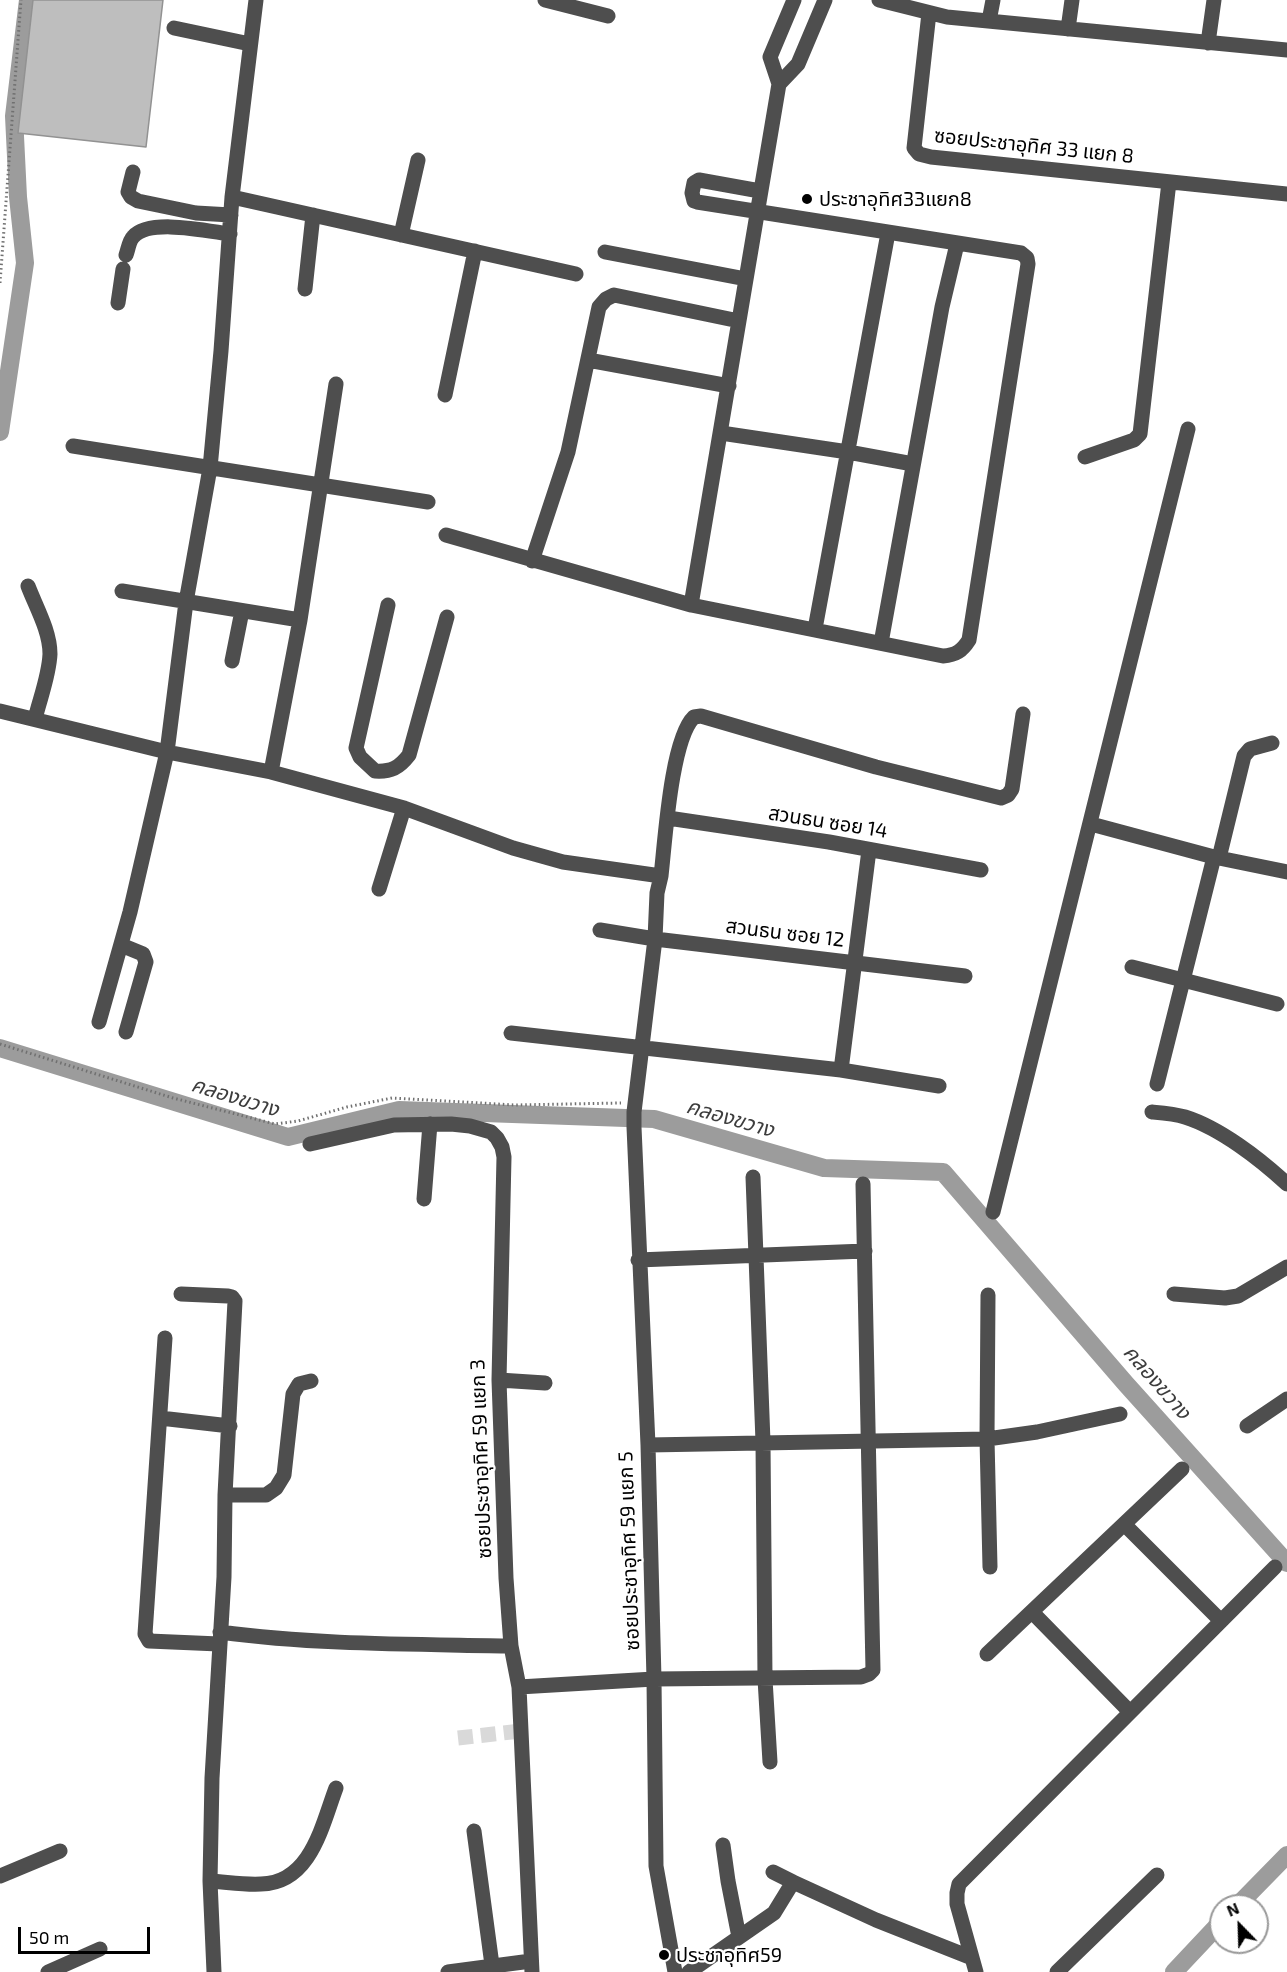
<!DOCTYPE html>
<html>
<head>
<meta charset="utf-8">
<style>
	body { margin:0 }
	#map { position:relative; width:1287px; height:1972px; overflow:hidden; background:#fff; font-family:"Exo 2",sans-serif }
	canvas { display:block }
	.north { position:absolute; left:1209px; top:1894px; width:60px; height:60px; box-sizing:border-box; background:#fff; border:2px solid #999; border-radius:50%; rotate:337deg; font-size:16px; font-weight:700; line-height:24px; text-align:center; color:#000 }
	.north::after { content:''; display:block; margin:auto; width:21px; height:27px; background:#000; clip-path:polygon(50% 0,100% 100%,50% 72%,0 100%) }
	.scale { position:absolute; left:18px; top:1927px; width:132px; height:27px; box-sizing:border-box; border:3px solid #000; border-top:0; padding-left:8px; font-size:18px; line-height:21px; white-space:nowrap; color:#000; -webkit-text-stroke:4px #fff; paint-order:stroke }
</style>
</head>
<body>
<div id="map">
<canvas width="1287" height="1972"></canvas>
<div class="north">N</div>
<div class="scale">50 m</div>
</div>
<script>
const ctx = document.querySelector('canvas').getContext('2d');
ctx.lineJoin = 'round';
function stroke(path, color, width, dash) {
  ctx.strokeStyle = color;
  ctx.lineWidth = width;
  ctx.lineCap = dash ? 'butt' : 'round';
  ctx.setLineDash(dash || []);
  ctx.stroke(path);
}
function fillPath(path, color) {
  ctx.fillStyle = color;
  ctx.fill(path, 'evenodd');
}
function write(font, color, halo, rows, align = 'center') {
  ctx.font = font + ' "Exo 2","Noto Sans Thai",sans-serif';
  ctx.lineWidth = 4.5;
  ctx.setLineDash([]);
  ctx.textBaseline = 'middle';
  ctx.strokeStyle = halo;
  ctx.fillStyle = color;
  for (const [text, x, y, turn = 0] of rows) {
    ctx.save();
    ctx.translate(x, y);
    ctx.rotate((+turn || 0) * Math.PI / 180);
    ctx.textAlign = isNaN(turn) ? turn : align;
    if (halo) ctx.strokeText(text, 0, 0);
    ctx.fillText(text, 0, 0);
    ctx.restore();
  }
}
const canal = new Path2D(`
	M0,432l25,-169 -7,-66 -4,-81 14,-116
	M0,1048l288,89 111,-27 255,9 170,49 119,4 183,212 161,179
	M1237,1906l50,-51
	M1174,1972l47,-50`);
const building = new Path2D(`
	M33,0h130l-17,147 -128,-14z`);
const minorTunnel = new Path2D(`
	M458,1738l63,-7`);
const path = new Path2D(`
	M0,283l21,-283
	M0,1044l173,54 102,26 23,-3 49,-14 45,-9 123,7 106,-2`);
const minor = new Path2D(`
	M545,0l63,16
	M879,0l68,17 340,33
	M929,13l-15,135 5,6 12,3 356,37
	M989,21l4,-21
	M174,28l76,16
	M1068,29l4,-29
	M1208,43l6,-43
	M779,84l19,-20 27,-64
	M133,172l-5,20 3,5 7,4 58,12 35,2
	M232,197l344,77
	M401,235l17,-75
	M605,252l141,27
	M126,255c2,-5 3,-14 7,-18 16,-19 74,-6 97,-3
	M305,289l8,-74
	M118,303l5,-34
	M588,360l141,26
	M445,395l30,-144
	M721,433l127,19 65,12
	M73,446l355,56
	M1085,457l49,-17 6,-6 29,-252
	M446,535l245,70 252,51c13,-1 19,-5 26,-16l59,-376 -1,-6 -6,-5 -324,-51 -3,-1 -2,-8 2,-10 5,-3 61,11
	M532,561l36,-109 31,-145 7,-8 8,-4 125,26
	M28,586c8,21 22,45 22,68 -1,22 -10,44 -15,65
	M122,591l178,29
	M388,605l-32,143 4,9 15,14c16,1 24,-3 34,-16l38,-138
	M691,605l88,-521 -9,-27 24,-57
	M815,629l73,-396
	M881,643l61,-336 15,-63
	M232,661l10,-50
	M0,711l167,41 104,20 133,36 109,40 50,14 98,14 -4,17 -2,46 -21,173v15l14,318 6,234 2,187 19,106
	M271,772l29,-152 36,-236
	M668,818l161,24 152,28
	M1091,824l123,33 73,15
	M1219,858l25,-102 6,-7 22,-6
	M661,876c4,-34 10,-137 33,-159l7,-1 175,51 125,31 7,-3 4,-6 11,-75
	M379,889l25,-81
	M600,930l55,9 310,37
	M121,945l22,9 3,8 -20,70
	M1132,967l145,37
	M99,1022l31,-110 37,-160 19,-150 24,-134 11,-117 11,-154 24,-197
	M511,1033l330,37 98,16
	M841,1070l28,-220
	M1157,1084l57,-227
	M1152,1112c11,1 23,2 33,5 35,11 75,42 102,67
	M310,1144l84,-19 57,-1 19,2 21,6 6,6 5,9 2,10 -5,223 7,198 5,68 8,41 13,285
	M753,1177l10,265 2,237 5,83
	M424,1199l6,-75
	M993,1212l195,-783
	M638,1260l227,-9
	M181,1294l47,2 4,1 3,4 -10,194 -1,82 -12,201 -2,103 4,91
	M1174,1294l51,4 13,-2 49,-29
	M988,1295l-1,144 3,128
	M165,1338l-20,296 4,7 70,3
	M499,1380l46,3
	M160,1418l70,8
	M1247,1426l40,-27
	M648,1445l339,-6 50,-7 83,-18
	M225,1495h41l10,-7 8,-13 9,-81 6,-10 12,-3
	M1125,1525l96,96
	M1033,1613l97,99
	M220,1632c96,13 194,12 291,14
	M987,1654l195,-185
	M519,1687l135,-8 207,-2 8,-3 4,-4 -10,-486
	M474,1831l18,134
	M723,1845l5,36 11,56
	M773,1872l20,10
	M0,1876l60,-25
	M210,1881c17,1 34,4 51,3 50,-1 61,-59 75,-96
	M48,1972l52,-23
	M448,1972l83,-11
	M689,1972l85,-59 19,-31 83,38 96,38
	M976,1972l-19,-68v-11l2,-9 316,-317
	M1057,1972l100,-97`);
const markers = [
	[807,199,6,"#000"],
	[664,1955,6,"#000"]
];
const streetNames = [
	["ซอยประชาอุทิศ 33 แยก 8",1034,146,6],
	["สวนธน ซอย 14",828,822,9],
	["สวนธน ซอย 12",785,933,7],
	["ซอยประชาอุทิศ 59 แยก 3",481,1459,-92],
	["ซอยประชาอุทิศ 59 แยก 5",629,1551,-92]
];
const poiNames = [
	["ประชาอุทิศ33แยก8",819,199],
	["ประชาอุทิศ59",676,1955]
];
const waterNames = [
	["คลองขวาง",235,1097,17],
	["คลองขวาง",730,1118,16],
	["คลองขวาง",1157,1382,49]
];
stroke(canal, '#9c9c9c', 18);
fillPath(building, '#bebebe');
stroke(building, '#929292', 1.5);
stroke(minorTunnel, '#d9d9d9', 15, [15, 8]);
stroke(path, '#707070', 3, [1.5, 3]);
stroke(minor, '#4e4e4e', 15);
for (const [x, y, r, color] of markers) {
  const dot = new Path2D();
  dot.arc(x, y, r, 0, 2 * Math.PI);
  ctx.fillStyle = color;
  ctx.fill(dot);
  stroke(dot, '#fff', 2);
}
write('20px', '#000', '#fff', streetNames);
write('20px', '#000', '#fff', poiNames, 'left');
write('italic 21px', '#3d3d3d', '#fff', waterNames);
</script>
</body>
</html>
